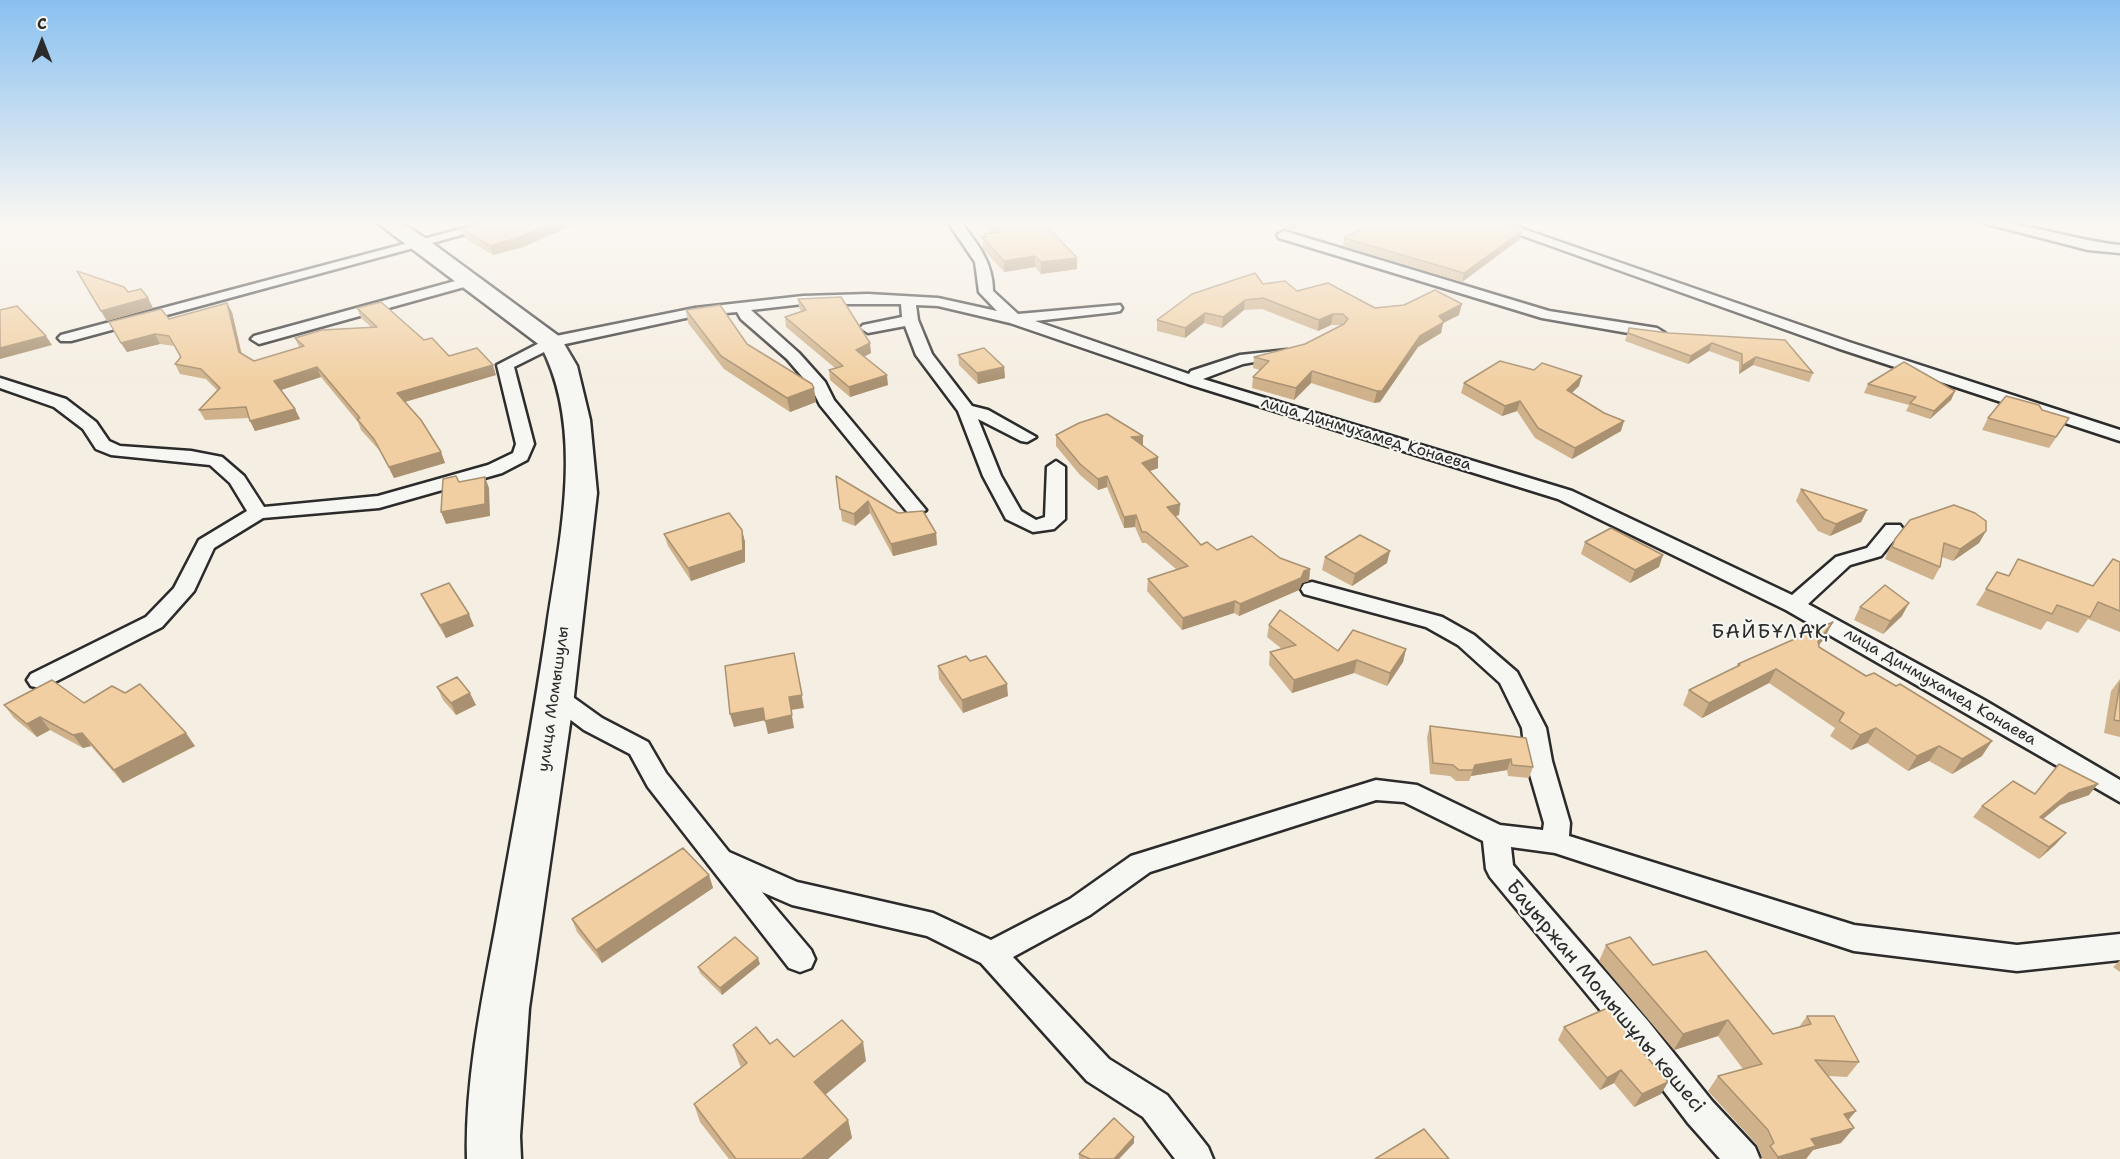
<!DOCTYPE html>
<html>
<head>
<meta charset="utf-8">
<style>
	body { margin:0 }
	#map { position:relative; width:2120px; height:1159px; overflow:hidden; background:#f5eee2; font-family:"Shantell Sans",sans-serif }
	canvas { display:block }
	.north { position:absolute; left:12px; top:12px; width:60px; height:60px; -webkit-text-stroke:4px #f6f6f2; paint-order:stroke; rotate:0deg; font-size:16px; font-weight:700; line-height:24px; text-align:center; color:#2b2b2b }
	.north::after { content:''; display:block; margin:auto; width:21px; height:27px; background:#2b2b2b; clip-path:polygon(50% 0,100% 100%,50% 72%,0 100%) }
</style>
</head>
<body>
<div id="map">
<canvas width="2120" height="1159"></canvas>
<div class="north">С</div>
</div>
<script>
const ctx = document.querySelector('canvas').getContext('2d');
ctx.lineJoin = 'round';
function stroke(path, color, width, dash) {
  ctx.strokeStyle = color;
  ctx.lineWidth = width;
  ctx.lineCap = dash ? 'butt' : 'round';
  ctx.setLineDash(dash || []);
  ctx.stroke(path);
}
function fillPath(path, color) {
  ctx.fillStyle = color;
  ctx.fill(path, 'evenodd');
}
function write(font, color, halo, rows, align = 'center') {
  ctx.font = font + ' "Shantell Sans",sans-serif';
  ctx.lineWidth = 4.5;
  ctx.setLineDash([]);
  ctx.textBaseline = 'middle';
  ctx.strokeStyle = halo;
  ctx.fillStyle = color;
  for (const [text, x, y, turn = 0] of rows) {
    ctx.save();
    ctx.translate(x, y);
    ctx.rotate((+turn || 0) * Math.PI / 180);
    ctx.textAlign = isNaN(turn) ? turn : align;
    if (halo) ctx.strokeText(text, 0, 0);
    ctx.fillText(text, 0, 0);
    ctx.restore();
  }
}
const street = new Path2D(`
	M491,221h22l-442,120h-10l-3,-3 3,-3z
	M947,221h13c17,22 33,41 33,70l25,23 102,-9 2,3 -2,3 -5,1 -80,9 154,53 2,-3 49,-16 47,-5 2,3 -2,3 -44,8 -40,15 369,112 220,104 44,-38 31,-9 19,-23h14l3,4 -22,27 -31,9 -42,39 176,96 136,80v22l-334,-192 -228,-111 -370,-115 -178,-61 -72,-17 -22,-1 2,15 14,34 40,52 16,4 48,27 -9,5 -6,-1 -43,-22 23,57 20,35 15,9 9,-3 2,-50 9,-6 9,6v52l-11,10 -21,3 -27,-13 -23,-43 -25,-65 -42,-56 -11,-29 -37,7 -8,-5 3,-3 39,-8 -1,-13h-98l-52,6 48,43 26,29 9,18 92,110 -10,6 -7,-2 -89,-109 -9,-18 -24,-28 -46,-40 -4,-7 -42,4 -139,30 -42,21 20,77 -7,16 -25,13 -123,35 -116,10 -49,30 -20,43 -32,36 -115,59 -8,2 -8,-2 -4,-6 4,-6 115,-57 28,-29 25,-48 48,-29 -17,-28 -20,-18 -99,-10 -15,-6 -13,-20 -29,-22 -54,-19v-10l66,21 30,23 13,19 11,5 71,5 31,6 22,19 20,31 114,-11 110,-31 25,-12 3,-9 -19,-79 54,-28 144,-29 108,-12 65,-2 70,4 59,13 -18,-19 -4,-30z
	M1481,221h19l349,121 271,88v11l-283,-93z
	M1976,221c49,0 95,19 144,24v8l-32,-3z
	M1284,231l265,80 108,17 8,5 -8,5 -115,-20 -263,-80 -2,-3z
	M470,277l5,1v6l-216,60 -8,-5 3,-3z
	M1312,582l130,35 32,18 43,37 29,56 6,33 18,62 -1,13 285,89 163,20 103,-11v26l-103,11 -163,-20 -299,-98 -44,-6 2,18 135,156 64,80 43,46 5,12h-40l-32,-36 -62,-82 -136,-164 -4,-8 -3,-28 -79,-39 -28,-2 -226,72 -60,43 -77,42 96,102 58,36 41,52 5,12h-38l-32,-42 -56,-36 -106,-118 -54,-27 -135,-31 -30,-13 49,58 4,9 -4,9 -11,4 -11,-4 -141,-181 -18,-33 -46,-24 -37,-28 -4,-6 4,-6 8,-2 8,2 39,28 46,24 18,31 63,79 68,30 136,31 58,27 79,-41 61,-43 245,-76 41,5 83,40 43,5 1,-7 -18,-62 -4,-33 -22,-45 -42,-38 -32,-18 -122,-33 -3,-5 3,-5z`);
const primary = new Path2D(`
	M375,221h24l29,19 132,97 17,29 13,54 7,73 -23,203 -45,312 -9,128 1,23h-54c-2,-76 14,-155 28,-229 18,-101 37,-202 52,-304 13,-89 38,-196 -6,-280z`);
const wall = new Path2D(`
	M979,221h63l35,48 -36,5 -6,-7 -31,5 -21,-23 -1,-12h2v-3l6,-1z
	M1267,221h43l-20,9z
	M462,229h102l-41,18 -30,8 -28,-17z
	M1344,238l176,1 -58,43 -119,-36z
	M77,271l51,21 20,6 5,10 -46,13z
	M1263,284l112,24 84,7 -16,8 -2,10 -23,14 -38,55 -6,1 -63,-20 -17,17 -42,-12 1,-11 7,-7 -7,-2 1,-11 51,-13 37,-19h-11l-13,6 -56,-22 -18,1 -22,18 -18,-5 -19,15 -28,-7v-11z
	M798,299l73,54 -7,4 24,28 -38,12 -20,-17 -1,-10 6,-2 -49,-41 -1,-10 16,-6 -2,-3z
	M357,308l67,32 25,16 47,19 -91,27 36,50 4,11 -51,15 -15,-28 -18,-20 -3,-8 -37,-45 -40,13 14,19 5,10 -45,12 -6,-13 -44,2 -6,-10 18,-20 -11,-11 -26,-5 -5,-10 5,-7 -6,-11 -14,-2 -33,8 -18,-30 60,-3 63,-7 10,42 12,7 45,-14 -4,-9 76,-11 -10,-9z
	M686,310l61,34 69,58 -26,10 -66,-43 -36,-46z
	M1629,328l40,5 116,7 28,33 -4,9 -56,-17 -14,9v-12l-30,-11 -21,13 -63,-23z
	M958,355l46,12 1,11 -27,6 -19,-19z
	M1464,383l115,3 -7,7 49,38 -49,28 -37,-21 -18,-27 -15,5 -41,-23z
	M1868,384l87,7 -4,9 -21,19 -24,-8 3,-6 -45,-12z
	M1988,418l74,11 -13,19 -67,-18z
	M1056,435l87,1v9l15,23 -8,3 30,33 -1,11 -4,1 26,29 16,5 63,8 30,11 -1,12 -7,2 -3,7 -60,26 -5,-3 -52,17 -35,-39 1,-12 29,-9 -31,-27h-4l-7,-16 -11,1 -17,-41 -9,3 -18,-15 -24,-29z
	M836,476l62,37 38,20 1,12 -44,11 -23,-43 -15,13 -13,-5z
	M1801,489l66,21 -6,12 -31,14 -12,-5 -22,-30z
	M742,530l3,12v20l-54,19 -23,-35 -4,-12z
	M1986,531l-7,12 -26,18 -11,-4 -2,10 -7,13 -48,-21 3,-8 7,-12z
	M1585,542l74,25 -29,16 -49,-29z
	M1325,557l62,6 -35,23 -30,-16z
	M2018,559l75,27 27,-24v70l-32,-13 -10,14 -31,-12 -6,9 -65,-25 21,-33 11,4z
	M421,594l53,32 -28,12 -19,-32z
	M1860,607l42,9 -19,18 -29,-14z
	M1269,625l69,26 68,-2 -3,13 -16,24 -33,-13 -62,20 -23,-28 1,-13 12,-3 -15,-12z
	M1825,637l-6,8v2l163,109 -30,18 -23,-13 -21,10 -41,-28 -16,7 -21,-14 5,-8 -66,-45 -67,35 -19,-13 6,-15 48,-24 1,-2z
	M970,661l38,35 -45,17 -24,-34 -1,-13z
	M2120,679v58l-16,-4 7,-42z
	M437,687l39,18 -20,10 -13,-15z
	M84,703l111,43 -72,37 -32,-37 -8,2 -33,-18 -13,7 -23,-19 -10,-13z
	M1430,726l103,41 -4,11 -21,-2 -1,-6 -36,6 -2,5h-13l-6,-5 -20,-2 -3,-37z
	M2035,794l54,1 -29,10 -17,14 13,25 -17,15 -66,-42 9,-11z
	M709,875l4,13 -111,75 -25,-31 -5,-13z
	M1606,945l47,20 120,69 26,-7 8,-11 52,46 -12,15 -19,-1 28,35 -8,9 -7,23 -28,7 -7,9h-46l2,-2 -5,-12 -49,-54 10,-15 25,-7 -25,-33 -44,14 -75,-89z
	M2120,960v12l-7,-5z
	M760,964l-38,31 -22,-22 -2,-6z
	M1564,1027l79,26 25,29 -7,12 -27,13 -20,-24 -14,7 -42,-50z
	M770,1044l24,13 72,4 -41,34 23,25 4,18 -24,21h-99l-29,-37 -6,-18 47,-37 -2,-4 -6,-18z
	M1134,1137v6l-15,16h-40v-5z`);
const shadedWall = new Path2D(`
	M559,221h33l-28,8 -41,18 -30,8 -3,-9z
	M1293,221h17l-20,9 1,-8z
	M1522,231l-2,8 -58,43 2,-9z
	M1035,256v11l-31,5v-11z
	M1077,258v11l-36,5v-12z
	M148,298l5,10 -46,13 -6,-10z
	M1245,300l-1,10 -22,18 1,-11z
	M227,303l5,9 11,50 -4,-10z
	M1462,304l-3,11 -16,8 -2,10 -23,14 -38,55 -6,1 3,-12 43,-55 19,-20z
	M1205,313l-1,10 -19,15v-10z
	M1333,314l-2,11 -13,6 1,-11z
	M155,334l5,10 -33,8 -6,-9z
	M46,336l6,9 -52,14v-11z
	M870,343l1,10 -14,7 -1,-10z
	M1712,343l-3,8 -21,13 3,-8z
	M1756,357l-3,8 -14,9 3,-8z
	M493,365l3,10 -95,28 -4,-10z
	M317,367l4,10 -43,14 -4,-10z
	M1004,367l1,11 -27,6 -1,-11z
	M1312,371l-1,12 -17,17 2,-12z
	M887,375l1,10 -38,12 -1,-10z
	M1582,376l-3,10 -15,14 3,-10z
	M814,388l2,14 -26,10 -3,-14z
	M1955,391l-4,9 -21,19 4,-8z
	M1520,401l-3,10 -15,5 3,-10z
	M295,409l5,10 -45,12 -5,-10z
	M1624,421l-3,10 -49,28 3,-11z
	M1143,436v11l-12,-10z
	M441,452l4,11 -51,15 -5,-11z
	M1158,457v11l-16,6v-11z
	M1107,476v11l-9,3v-11z
	M485,477l4,11 1,28 -44,8 -5,-12z
	M868,501l2,12 -15,13 -1,-12z
	M1180,504l-1,11 -13,4 1,-12z
	M1867,510l-6,12 -31,14 6,-12z
	M1136,515l-1,12 -11,1v-11z
	M742,530l3,12v20l-54,19 -3,-13z
	M1986,531l-7,12 -26,18 7,-12z
	M936,533l1,12 -44,11 -2,-12z
	M1390,551l-3,12 -35,23 3,-12z
	M1663,555l-4,12 -29,16 5,-13z
	M1310,569l-1,12 -7,2 -3,7 -60,26 1,-12 64,-33z
	M1235,601l-1,12 -52,17 1,-12z
	M1909,603l-7,13 -19,18 7,-13z
	M469,614l5,12 -28,12 -6,-13z
	M1833,622l-8,15 -14,19 7,-15z
	M1406,649l-3,13 -16,24 3,-13z
	M794,653l10,55 -13,2 3,18 -26,6 -3,-13 24,-24z
	M1357,660l-3,13 -62,20 2,-13z
	M1776,669l-7,14 -67,35 7,-15z
	M1007,684l1,12 -45,17 -1,-13z
	M470,693l6,12 -20,10 -5,-12z
	M763,708l3,12 -32,7 -4,-13z
	M40,717l10,13 -13,7 -10,-13z
	M1876,728l-9,15 -16,7 9,-15z
	M82,733l9,13 -8,2 -10,-13z
	M186,733l9,13 -72,37 -9,-13z
	M1992,741l-10,15 -30,18 10,-15z
	M1939,746l-10,15 -21,10 9,-15z
	M1511,759l-4,11 -36,6 -2,5 6,-16z
	M2098,784l-9,11 -29,10 -29,24 9,-12 29,-24z
	M2066,833l-10,11 -17,15 10,-12z
	M709,875l4,13 -111,75 -6,-13z
	M758,958l2,6 -38,31 -2,-7z
	M1728,1020l-10,16 -44,14 9,-16z
	M863,1042l3,19 -47,39 -5,-18z
	M1621,1070l-7,13 -14,7 7,-12z
	M1668,1082l-7,12 -27,13 8,-13z
	M1856,1111l-13,15 1,-12z
	M848,1120l4,18 -24,21h-26z
	M1854,1128l-13,15 -28,7 -7,9h-29l1,-2 33,-18z
	M1134,1137v6l-15,16h-5z`);
const building = new Path2D(`
	M490,221h69l-39,16 -30,9 -28,-17z
	M989,221h53l35,37 -36,4 -6,-6 -31,5 -22,-24h4l-2,-3 15,-2z
	M1374,221h119l29,10 -58,42 -120,-35z
	M77,271l47,16 4,5 13,-3 7,9 -47,13z
	M1255,273l8,11 22,-3 12,10 31,-8 47,25 29,-3 31,-15 27,14 -23,12 5,6 -24,14 -38,55h-5l-65,-20 -16,17 -43,-11 16,-16 -15,-4 51,-13 39,-20 4,-5 -5,-5h-10l-14,6 -56,-22 -18,2 -22,17 -18,-4 -20,15 -28,-8 35,-26z
	M841,297l29,46 -14,7 31,25 -38,12 -20,-17 14,-4 -58,-49 21,-7 -8,-11z
	M381,302l43,38 8,-2 17,18 28,-8 16,17 -96,28 24,27 20,32 -52,15 -15,-28 -17,-20 3,-1 -43,-51 -43,14 21,28 -45,12 -4,-14 -47,3 21,-22 -19,-19 -26,-5 6,-7 -12,-21 -14,-2 -34,9 -12,-21 52,-13 8,10 58,-16 12,49 15,9 50,-15 -9,-8 27,-8 55,-3 -20,-19z
	M720,305l27,39 65,40 2,4 -27,10 -66,-42 -35,-46z
	M17,306l29,30 -46,12v-38z
	M1629,328l40,5 116,7 28,33 -57,-16 -14,9v-12l-30,-11 -21,13 -63,-23z
	M984,348l20,19 -27,6 -19,-18z
	M1500,361l34,9 8,-7 40,13 -15,14 37,23 20,8 -49,27 -37,-20 -18,-27 -15,5 -41,-23z
	M1904,362l51,29 -21,20 -24,-8 6,-6 -48,-13z
	M2006,396l33,9 3,5 27,8 -13,19 -68,-19z
	M1107,414l36,22 -12,1 27,20 -16,6 38,41 -13,3 34,38 6,-3 10,8 35,-14 28,22 30,11 -6,2 -3,7 -61,26 -5,-3 -52,17 -35,-39 40,-13 -42,-34h-4l-6,-17 -12,2 -17,-41 -9,3 -18,-15 -24,-29 23,-12z
	M456,476l3,6 26,-5v27l-44,8 2,-33z
	M836,476l62,37 25,-2 13,22 -45,11 -23,-43 -14,13 -14,-5z
	M1801,489l66,21 -31,14 -12,-5z
	M1954,505l21,8 11,8v10l-26,18 -16,-6 -4,24 -48,-20 3,-8 15,-19z
	M729,513l13,17 1,20 -55,18 -24,-34z
	M1611,528l52,27 -28,15 -50,-28z
	M1360,535l30,16 -35,23 -30,-17z
	M2018,559l75,27 20,-27 7,3v49l-22,-9 -8,15 -33,-12 -5,9 -66,-25 11,-17 12,4z
	M449,583l20,31 -29,11 -19,-31z
	M1885,585l24,18 -19,18 -30,-14z
	M1280,610l58,41 15,-21 53,19 -16,24 -33,-13 -63,20 -24,-28 26,-7 -27,-20z
	M1833,622l-15,19 1,6 47,29 8,-3 22,13 4,-2 92,57 -30,18 -23,-13 -22,10 -41,-28 -16,7 -21,-14 5,-8 -68,-44 -67,34 -20,-13 51,-25 -2,-1z
	M794,653l8,42 -13,2 3,18 -27,6 -2,-13 -33,6 -5,-48z
	M966,656l4,5 16,-5 21,28 -45,16 -24,-34z
	M457,677l13,16 -19,10 -14,-16z
	M52,680l32,23 28,-17 13,7 15,-9 46,49 -72,37 -32,-37 -9,2 -33,-18 -13,7 -23,-19z
	M2120,683v38l-6,-1z
	M1430,726l96,12 7,29 -21,-2 -1,-6 -36,6 -2,5h-14l-6,-5 -20,-2z
	M2059,764l39,20 -29,9 -29,24 26,16 -17,14 -67,-41 31,-25 22,13z
	M683,848l26,27 -113,75 -24,-31z
	M735,937l23,21 -38,30 -22,-21z
	M1630,937l23,28 53,-14 67,83 38,-10 -4,-8h27l25,46 -44,-2 41,51 -12,3 10,14 -43,11 5,7 -38,11 -8,-11 4,-3 -6,-13 -50,-54 44,-12 -34,-44 -45,14 -77,-89z
	M1612,1006l34,42 -5,2 27,32 -26,12 -21,-24 -14,8 -43,-51z
	M842,1020l21,22 -49,40 34,38 -46,39h-66l-42,-55 53,-41 -14,-18 23,-18 14,17 7,-5 17,18z
	M1114,1118l20,19 -20,22h-24l-11,-5z
	M1424,1129l25,30h-74z`);
const streetNames = [
	["лица Динмухамед Конаева",1366,434,17],
	["лица Динмухамед Конаева",1940,687,30],
	["улица Момышулы",554,699,-82]
];
const quarterNames = [
	["БАЙБҰЛАҚ",1770,633]
];
const nearStreetnames = [
	["Бауыржан Момышұлы көшесі",1605,997,50]
];
stroke(street, '#2b2b2b', 5);
stroke(primary, '#2b2b2b', 5);
fillPath(street, '#f6f6f2');
fillPath(primary, '#f6f6f2');
fillPath(wall, '#cfb28b');
fillPath(shadedWall, '#a99171');
fillPath(building, '#f1cfa2');
stroke(building, '#a99171', 1.5);
const sky = ctx.createLinearGradient(0, 0, 0, 384);
sky.addColorStop(0, '#89c0f0');
sky.addColorStop(0.58, '#faf7f2');
sky.addColorStop(1, '#faf7f200');
ctx.fillStyle = sky;
ctx.fillRect(0, 0, 2120, 384);
write('16px', '#2b2b2b', '#f6f6f2', streetNames);
ctx.letterSpacing = '1.5px';
write('20px', '#2b2b2b', '#f6f6f2', quarterNames);
ctx.letterSpacing = '0px';
write('20px', '#2b2b2b', '#f6f6f2', nearStreetnames);
</script>
</body>
</html>
